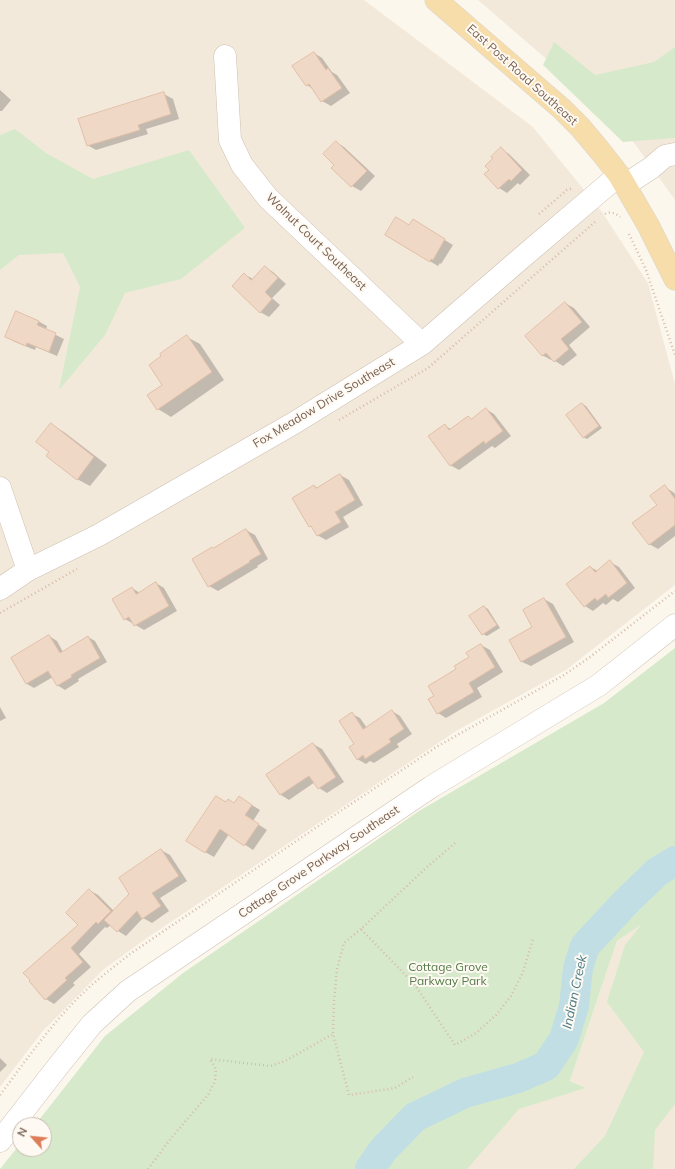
<!DOCTYPE html>
<html>
<head>
<meta charset="utf-8">
<style>
	body { margin:0 }
	#map { position:relative; width:675px; height:1169px; overflow:hidden; background:#fcf7ed; font-family:Mulish,sans-serif }
	canvas { display:block }
	.north { position:absolute; left:12px; top:1117px; width:40px; height:40px; box-sizing:border-box; background:#fefaf3; border:1px solid #c8bcb2; border-radius:50%; rotate:297deg; font-size:11px; font-weight:700; line-height:16px; text-align:center; color:#775f50 }
	.north::after { content:''; display:block; margin:auto; width:14px; height:18px; background:#dd7d5a; clip-path:polygon(50% 0,100% 100%,50% 72%,0 100%) }
</style>
</head>
<body>
<div id="map">
<canvas width="675" height="1169"></canvas>
<div class="north">N</div>
</div>
<script>
const ctx = document.querySelector('canvas').getContext('2d');
ctx.lineJoin = 'round';
function fillPath(path, color) {
  ctx.fillStyle = color;
  ctx.fill(path, 'evenodd');
}
function stroke(path, color, width, dash) {
  ctx.strokeStyle = color;
  ctx.lineWidth = width;
  ctx.lineCap = dash ? 'butt' : 'round';
  ctx.setLineDash(dash || []);
  ctx.stroke(path);
}
function write(font, color, halo, rows, align = 'center') {
  ctx.font = font + ' Mulish,sans-serif';
  ctx.lineWidth = 4;
  ctx.setLineDash([]);
  ctx.textBaseline = 'middle';
  ctx.strokeStyle = halo;
  ctx.fillStyle = color;
  for (const [text, x, y, turn = 0] of rows) {
    ctx.save();
    ctx.translate(x, y);
    ctx.rotate((+turn || 0) * Math.PI / 180);
    ctx.textAlign = isNaN(turn) ? turn : align;
    if (halo) ctx.strokeText(text, 0, 0);
    ctx.fillText(text, 0, 0);
    ctx.restore();
  }
}
const residential = new Path2D(`
	M0,0h364l169,127 69,85 46,71 27,101v201l-109,85 -110,61 -309,207 -43,31 -62,63 -42,55z
	M478,0h197v200l-56,-78z
	M675,902v267h-262l22,-35 151,-46 -16,-7 47,-140z`);
const green = new Path2D(`
	M554,42l41,33 59,-13 21,-15v91l-52,4 -80,-77z
	M15,129l31,24 47,26 96,-29 56,78 -64,51 -56,14 -20,42 -46,55 21,-103 -17,-34 -44,2 -19,15v-135z
	M675,648v456l-20,26 -2,39h-79l31,-33 39,-84 -37,-50 18,-57 16,-20 -24,16 -47,140 16,7 -67,21 -52,60h-467l20,-25v5h24v-24h-9l70,-89 78,-63 236,-162 185,-108z`);
const shadow = new Path2D(`
	M314,53l8,5 10,14 5,3 13,18 -19,13 -9,-5 -8,-11 -7,-5z
	M0,90l11,10 -9,11h-2z
	M164,94l9,5 6,20 -33,10 2,5 -52,16 -9,-5z
	M336,142l8,5 31,29 -14,15 -9,-5 -19,-18 3,-3z
	M501,149l8,5 21,21 -10,10 -2,-2 -11,10 -8,-5 -14,-14 5,-4z
	M413,221l40,24 -12,19 -1,-1 -2,3 -52,-31 24,-9z
	M265,267l8,5 13,12 -14,14 8,7 -11,12 -9,-5 -16,-38 9,5z
	M565,303l9,5 16,19 -21,18 8,10 -14,11 -8,-5 -3,-2 -1,1 -9,-5z
	M38,321l9,5 -1,4 18,9 -7,17 -21,-9 -1,3 -20,-8 -9,-5z
	M187,337l13,7 24,36 -53,37 -13,-8z
	M582,404l4,2 16,22 -15,11 -4,-2z
	M486,409l8,5 17,22 -16,12 -3,-2 -33,24 -9,-5 -5,-39 6,3 17,-12 4,2z
	M51,425l13,7 43,33 -17,21 -13,-7 -27,-27z
	M340,475l9,5 14,25 -20,12 6,10 -23,13 -9,-5 -3,-6 -4,-3 4,-40 4,2z
	M665,487l8,5 2,2v42l-17,13 -9,-5z
	M246,530l9,5 13,24 -11,7 1,1 -40,24 -9,-5 5,-37z
	M610,562l9,5 16,21 -17,14 -5,-3 -7,6 -3,-2 -10,8 -8,-5 5,-39 8,4z
	M156,583l8,5 13,23 -33,19 -19,-11 7,-31 8,5z
	M544,599l9,5 21,38 -43,24 -9,-4 -12,-22 23,-12z
	M484,607l4,2 12,19 -13,8 -4,-2z
	M49,636l8,5 6,11 25,-15 7,4 12,21 -29,17 1,2 -14,9 -8,-5 -4,-8 -19,11 -7,-4 -15,-26z
	M481,645l9,5 13,22 -26,16 5,9 -36,21 -8,-5 -2,-17 21,-27 13,-11z
	M0,707l6,11 -6,3z
	M392,711l8,5 12,18 -15,10 2,3 -25,16 -4,-2 -4,3 -9,-5 -5,-45 8,4 7,10z
	M313,744l9,5 22,33 -17,11 -8,-5 -4,-6 -26,18 -8,-5 -13,-19z
	M239,797l21,13 -7,11 14,9 -14,20 -24,-16 -15,23 -9,-5 22,-49 8,1z
	M161,850l9,5 17,26 -27,17 9,13 -17,12 -9,-5 -17,18 -8,-5 -7,-6 -4,3 -2,-1 -26,27 12,13 -18,16 2,2 -21,19 -8,-5 -16,-17 50,-57 9,-35 9,5 16,16 17,-17z
	M0,1058l7,7 -7,7z`);
const river = new Path2D(`
	M370,1169l13,-19 32,-33 50,-24 53,-15 28,-12 18,-27 10,-33 4,-38 7,-22 41,-44 31,-30 18,-11`);
const building = new Path2D(`
	M314,52l12,18 2,-2 14,20 -21,14 -12,-18 -3,2 -14,-20z
	M164,92l7,22 -33,11 2,5 -53,16 -9,-27z
	M336,141l31,30 -16,16 -20,-19 3,-3 -11,-11z
	M501,147l21,23 -11,11 -2,-2 -11,10 -14,-15 5,-4 -4,-4 8,-8 -2,-1z
	M396,217l13,8 4,-6 32,20 -12,21 -2,-1 -1,3 -45,-27z
	M265,266l13,12 -13,14 7,7 -12,14 -28,-27 12,-13 7,7z
	M565,302l17,20 -21,17 8,10 -15,13 -8,-9 -4,3 -17,-20z
	M16,311l23,10 -2,4 19,8 -7,19 -22,-9 -1,3 -21,-9z
	M187,335l25,37 -55,38 -10,-15 15,-10 -13,-20 12,-9 -1,-2z
	M582,403l17,23 -16,12 -17,-23z
	M486,408l17,23 -18,13 -1,-3 -34,25 -22,-30 17,-12 4,6 19,-14 3,3z
	M51,423l43,34 -17,23 -31,-24 3,-4 -13,-10z
	M340,474l15,26 -20,12 6,10 -24,14 -6,-10 -2,1 -17,-29 22,-13 2,3z
	M665,485l10,14v26l-26,20 -17,-22 25,-18 -7,-9z
	M246,529l15,25 -12,7 1,1 -42,25 -16,-28 20,-12 1,1z
	M610,560l17,23 -19,15 -2,-4 -9,7 -2,-3 -11,9 -18,-23 24,-18 5,6z
	M156,582l13,24 -35,20 -5,-9 -5,3 -12,-21 20,-12 4,7z
	M544,598l22,39 -45,25 -12,-22 23,-13 -9,-17z
	M484,606l13,19 -15,10 -13,-19z
	M49,635l11,18 28,-17 12,22 -29,17 1,2 -15,9 -9,-15 -22,13 -15,-26z
	M481,644l14,23 -26,16 5,9 -37,22 -9,-15 6,-3 -6,-10 28,-17 -2,-3 15,-9 -3,-4z
	M392,710l12,19 -15,10 2,3 -26,17 -2,-4 -6,5 -8,-13 5,-3 -15,-23 13,-9 11,17z
	M313,743l23,34 -18,12 -9,-13 -29,19 -14,-20z
	M216,796l10,6 2,-3 6,4 5,-7 13,9 -7,10 14,9 -15,22 -24,-17 -15,24 -19,-12z
	M161,849l18,27 -27,17 9,13 -19,13 -5,-8 -20,21 -13,-12 25,-26 -10,-16z
	M89,889l22,22 -13,13 -2,-2 -25,26 12,14 -18,16 2,2 -22,20 -16,-19 1,-1 -7,-7 55,-48 -12,-12z`);
const path = new Path2D(`
	M539,214l28,-24 6,-2
	M605,214c5,-3 11,-1 15,3
	M629,234l17,36 29,85
	M339,420l89,-52 167,-146
	M0,613l77,-44
	M455,843l-29,25 -65,61 54,56 40,60 21,-12 20,-18 15,-19 12,-24 10,-33
	M361,929l-17,14 -7,26 -3,32 -1,33 16,61 46,-7 18,-11
	M0,1095c24,-32 47,-65 74,-93 17,-18 37,-33 56,-48l212,-144 96,-64 126,-71 26,-18 85,-66
	M148,1169l24,-32 36,-42 7,-14 1,-12 -6,-10 60,7 15,-5 48,-27`);
const minor = new Path2D(`
	M225,56l5,84 12,25 26,33 154,146
	M625,185l26,-17 14,-12 10,-2
	M0,488l28,82
	M0,589l28,-19 71,-35 195,-112 128,-79 97,-84 100,-85
	M0,1141l59,-76 33,-41 36,-33 303,-204 168,-102 76,-60`);
const major = new Path2D(`
	M436,0l126,109 18,18 21,25 18,23 29,50 27,54`);
const streetNames = [
	["East Post Road Southeast",522,75,42],
	["Walnut Court Southeast",316,242,44],
	["Fox Meadow Drive Southeast",324,403,-31],
	["Cottage Grove Parkway Southeast",319,862,-34]
];
const parkNames = [
	["Cottage Grove",448,967],
	["Parkway Park",448,981]
];
const waterNames = [
	["Indian Creek",575,992,-78]
];
fillPath(residential, '#f3e9db');
fillPath(green, '#d6eacb');
fillPath(shadow, '#0003');
stroke(river, '#c1dee5', 30);
fillPath(building, '#f0d8c6');
stroke(building, '#e2c0a7', 1);
stroke(minor, '#cec0b2', 23);
stroke(major, '#dcd5d2', 23);
stroke(path, '#d6bca8', 2.5, [1, 3]);
stroke(minor, '#fff', 22);
stroke(major, '#f6ddaa', 22);
write('12px', '#775f50', '#fefaf3', streetNames);
write('12px', '#547c48', '#fefaf3', parkNames);
write('italic 13px', '#4a7b88', '#fefaf3', waterNames);
</script>
</body>
</html>
